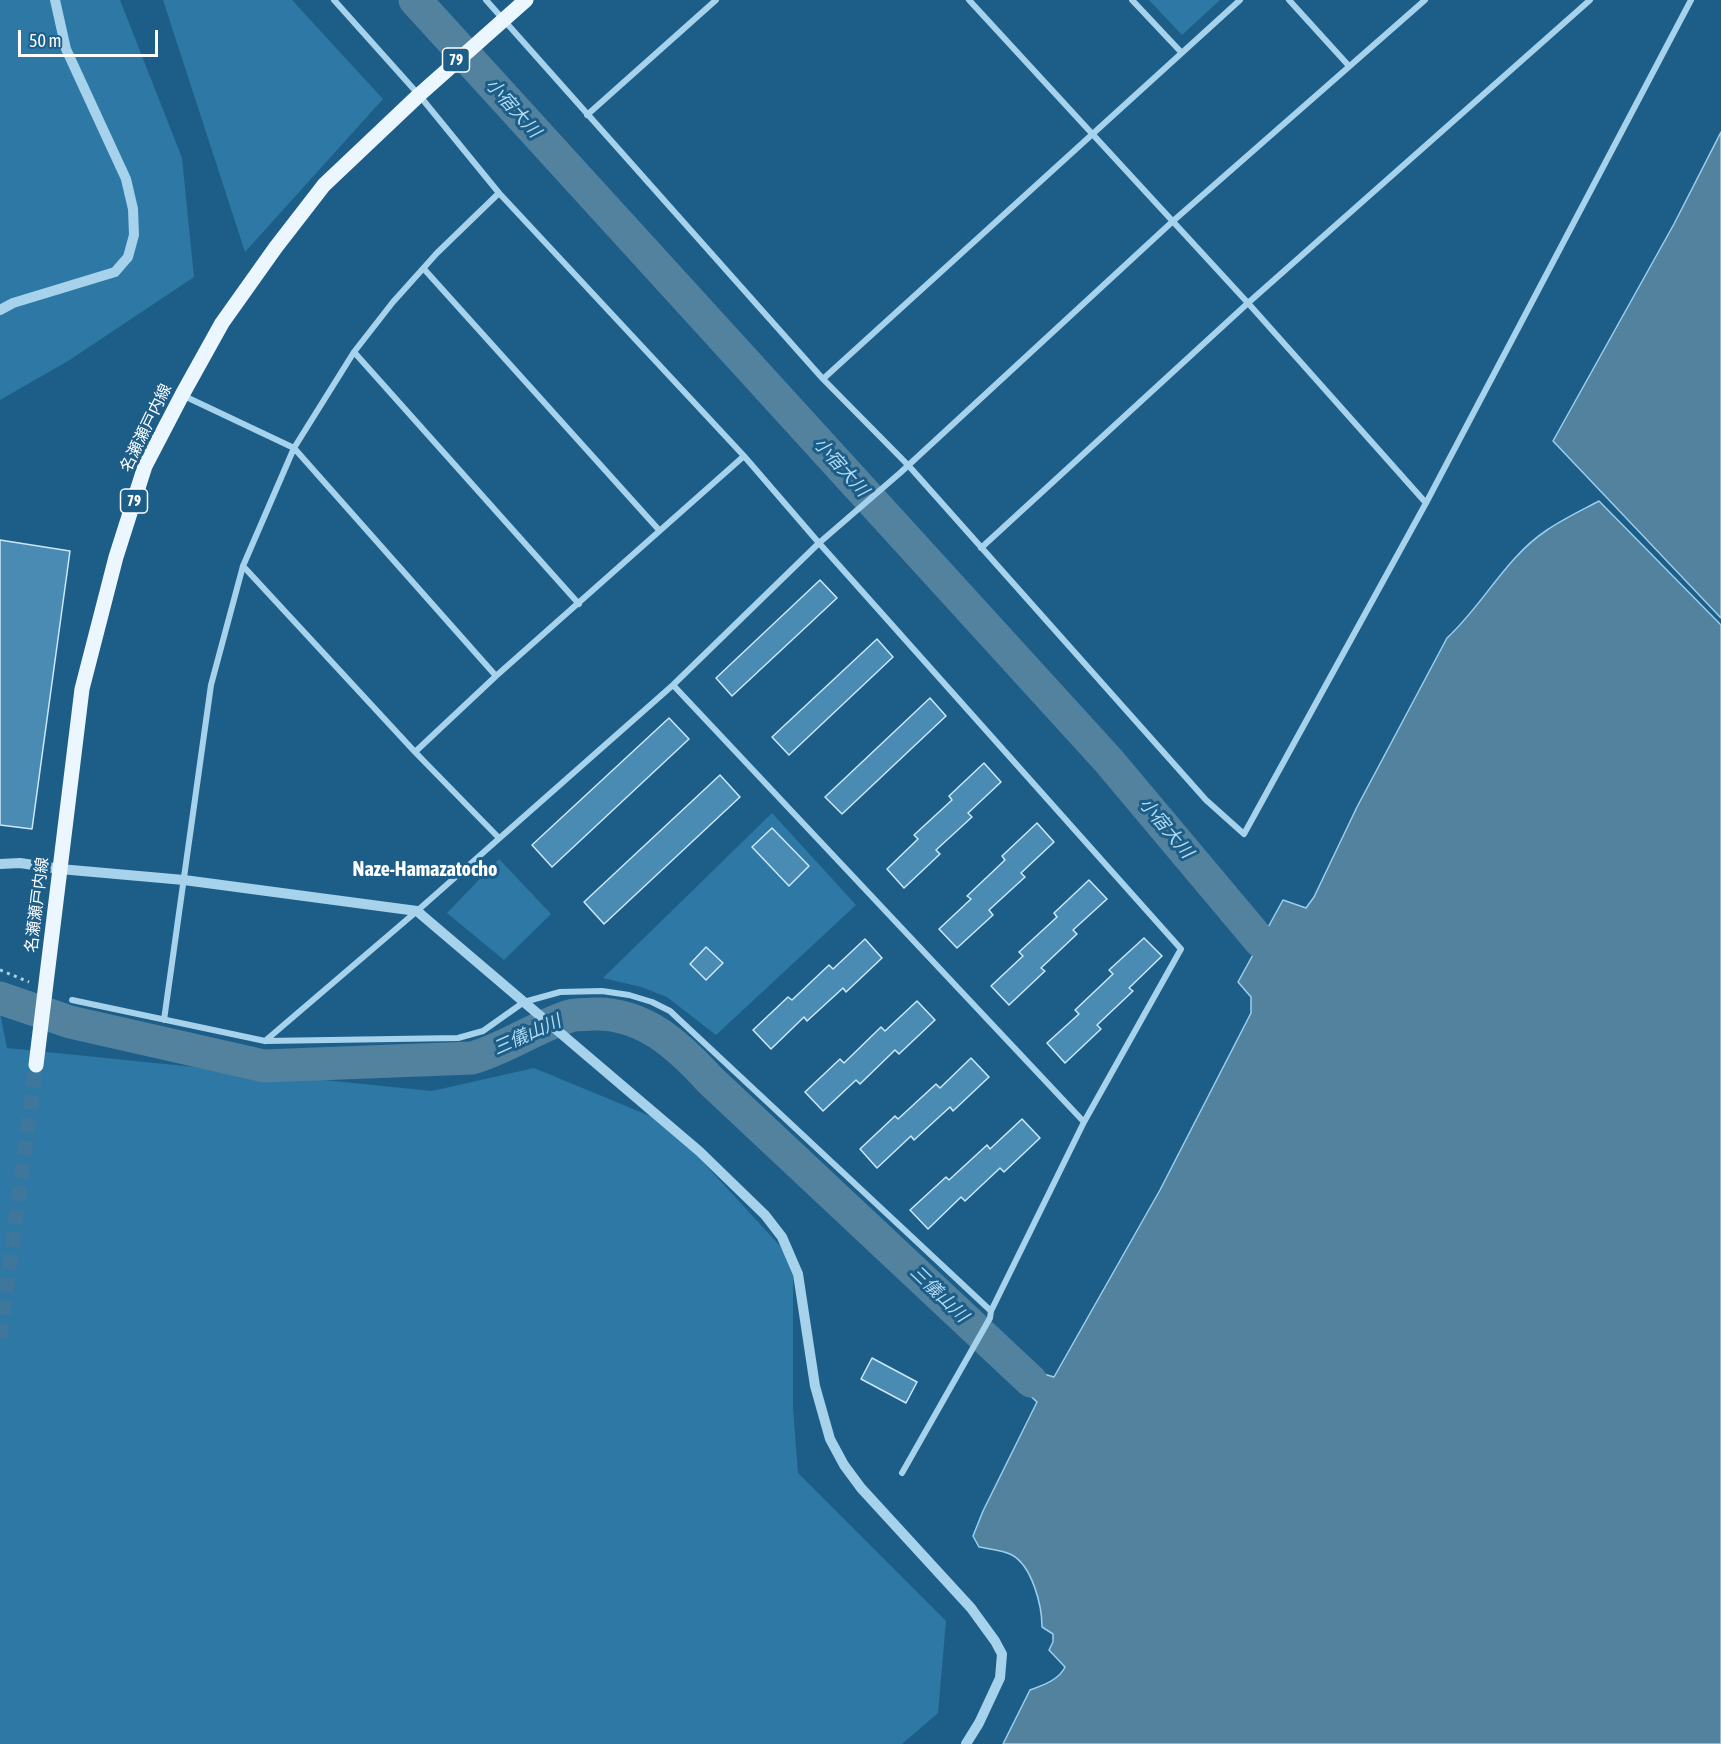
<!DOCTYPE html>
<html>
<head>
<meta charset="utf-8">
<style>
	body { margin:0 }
	#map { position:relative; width:1721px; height:1744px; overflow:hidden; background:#1d5e89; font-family:"Asap Condensed",sans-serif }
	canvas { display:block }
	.scale { position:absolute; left:18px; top:30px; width:140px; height:27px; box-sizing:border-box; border:3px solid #fff; border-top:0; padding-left:8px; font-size:18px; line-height:21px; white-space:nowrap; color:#fff; -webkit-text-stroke:4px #1d5e89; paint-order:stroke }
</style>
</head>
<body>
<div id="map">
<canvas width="1721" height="1744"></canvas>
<div class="scale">50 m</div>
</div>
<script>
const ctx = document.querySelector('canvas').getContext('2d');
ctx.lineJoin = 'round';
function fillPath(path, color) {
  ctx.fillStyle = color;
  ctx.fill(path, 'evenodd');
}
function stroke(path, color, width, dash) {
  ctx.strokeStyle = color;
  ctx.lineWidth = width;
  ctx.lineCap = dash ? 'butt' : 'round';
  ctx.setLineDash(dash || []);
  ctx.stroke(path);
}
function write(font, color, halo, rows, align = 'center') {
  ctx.font = font + ' "Asap Condensed","Noto Sans JP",sans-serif';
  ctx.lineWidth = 6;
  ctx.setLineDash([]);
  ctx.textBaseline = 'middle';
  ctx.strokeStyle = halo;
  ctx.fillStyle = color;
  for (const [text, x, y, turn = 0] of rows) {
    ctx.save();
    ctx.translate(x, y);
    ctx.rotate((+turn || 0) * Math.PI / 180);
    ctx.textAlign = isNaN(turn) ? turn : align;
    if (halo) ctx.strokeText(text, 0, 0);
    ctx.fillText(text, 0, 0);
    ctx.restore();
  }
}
const green = new Path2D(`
	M0,0h120l62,158 12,119 -126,84 -68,39z
	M163,0h129l91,99 -138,153z
	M1149,0h71l-38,35z
	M772,813l84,92 -140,130 -49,-38 -26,-10 -38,-9z
	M499,859l52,55 -47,46 -57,-47z
	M0,1013l7,35 425,43 102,-23 133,55 126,137v148l5,65 148,148 -8,92 -36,31h-902z`);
const water = new Path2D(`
	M1721,132v486l-168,-177 121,-217z
	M1599,501l122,124v1119h-718l27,-54c13,-5 29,-10 35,-23l-16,-17 4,-8v-8l-11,-7c0,-22 -10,-61 -30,-72 -9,-5 -23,-6 -33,-8l-6,-11 10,-25 54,-109 -12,-11 12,-19 17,5 106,-187 91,-177v-16l-13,-15 45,-82 23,8 8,-11 43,-90 90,-169c36,-33 59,-81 100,-108 16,-11 35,-20 52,-29z`);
const river = new Path2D(`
	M415,0l693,760 152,181
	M0,998l70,24 194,44 208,-8c35,-10 63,-31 98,-42 7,-2 15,-1 23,-2 50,-2 86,32 117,66l321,301`);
const building = new Path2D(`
	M0,540l70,11 -38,278 -32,-4z
	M820,580l17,18 -105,98 -16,-18z
	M877,639l16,18 -104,98 -17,-18z
	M930,698l16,18 -104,98 -17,-17z
	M669,718l20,21 -137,128 -20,-22z
	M984,763l17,19 -33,31 4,4 -36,33 4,4 -36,34 -17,-19 31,-30 -4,-4 38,-35 -3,-4z
	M720,775l20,22 -136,127 -20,-22z
	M1037,823l17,19 -33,31 4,4 -36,33 4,5 -36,33 -18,-19 32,-30 -4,-3 38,-36 -3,-4z
	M772,828l37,38 -20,20 -37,-39z
	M1089,880l18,19 -34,31 4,4 -36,34 4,3 -36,34 -18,-19 32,-30 -4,-4 38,-35 -3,-4z
	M1144,938l18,18 -33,32 4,3 -36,34 4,4 -36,34 -18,-20 32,-29 -4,-4 38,-36 -4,-4z
	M865,939l17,19 -36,34 -3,-4 -36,33 -3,-4 -33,32 -18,-19 35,-33 4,3 37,-35 4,4z
	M706,947l17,16 -17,17 -16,-16z
	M917,1001l18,19 -36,34 -4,-4 -35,34 -4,-4 -33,31 -18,-19 35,-33 4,4 37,-36 4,4z
	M971,1058l18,19 -36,34 -3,-4 -36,33 -3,-4 -34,32 -17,-19 35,-33 3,3 38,-35 4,4z
	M1022,1119l18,19 -36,34 -4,-4 -35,33 -4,-4 -33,32 -18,-19 36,-33 3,3 38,-35 3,4z
	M872,1358l45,24 -11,21 -45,-24z`);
const primaryTunnel = new Path2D(`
	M0,1338l36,-273`);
const path = new Path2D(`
	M0,970l29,12`);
const minor = new Path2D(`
	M334,0l85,95 80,98 245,263 75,87 362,406 -97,173 -93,189 -1,7 -88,155
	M486,0l337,379 85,86 298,335 38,34 182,-331 265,-503
	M969,0l279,303 178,200
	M1132,0l49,52
	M1289,0l60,66
	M587,115l129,-115
	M424,269l235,261
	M354,352l225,252
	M823,379l417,-379
	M182,395l112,53 202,228
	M981,548l267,-245 342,-303
	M243,566l172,186 84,86
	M673,685l411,437
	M415,752l81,-76 248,-220
	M72,1000l193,41 193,-3 25,-7 41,-29 36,-10 42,-1 27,4 23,7 18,9 321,300
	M164,1020l47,-335 32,-119 51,-118 60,-96 39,-50 44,-49 62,-60
	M265,1041l152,-130 256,-226 146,-142 81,-70 272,-251 253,-222`);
const tertiary = new Path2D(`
	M0,310l13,-7 102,-31 13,-15 6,-22 -1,-26 -7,-30 -60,-130 -11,-49
	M0,864l20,-1 40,6 124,11 233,31 282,240 66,64 17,22 16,37 17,112 15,53 14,26 17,23 110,120 24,33 7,13 -2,24 -21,45 -13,21`);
const primary = new Path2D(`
	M36,1065l46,-376 34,-132 29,-91 37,-71 40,-72 54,-76 48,-62 95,-90 107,-95`);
const shields = [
	[456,60,27],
	[134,501,27]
];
const shieldNames = [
	["79",456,60],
	["79",134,501]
];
const streetNames = [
	["名瀬瀬戸内線",146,428,-64],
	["名瀬瀬戸内線",37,905,-83]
];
const waterNames = [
	["小宿大川",513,108,48],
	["小宿大川",841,467,48],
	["小宿大川",1166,828,50],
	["三儀山川",527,1035,-24],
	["三儀山川",939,1294,44]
];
const quarterNames = [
	["Naze-Hamazatocho",425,870]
];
fillPath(green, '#2d78a5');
fillPath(water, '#52829e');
stroke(water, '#9acfee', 1.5);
stroke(river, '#52829e', 33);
fillPath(building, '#4a8bb3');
stroke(building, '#cce8f9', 1.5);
stroke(primaryTunnel, '#3f769b', 15, [15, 8]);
stroke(path, '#a7d2ec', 3, [3, 4.5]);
stroke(minor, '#a7d2ec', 6);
stroke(tertiary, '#a7d2ec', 10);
stroke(primary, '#ecf6ff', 15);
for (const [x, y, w] of shields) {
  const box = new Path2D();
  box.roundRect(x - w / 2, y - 12, w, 24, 4.5);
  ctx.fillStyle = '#1d5e89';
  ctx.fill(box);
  stroke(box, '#fff', 1.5);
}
write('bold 15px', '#fff', null, shieldNames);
write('16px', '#fff', '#1d5e89', streetNames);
write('italic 18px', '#b2dbf3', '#1d5e89', waterNames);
write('bold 20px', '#fff', '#1d5e89', quarterNames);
</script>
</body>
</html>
